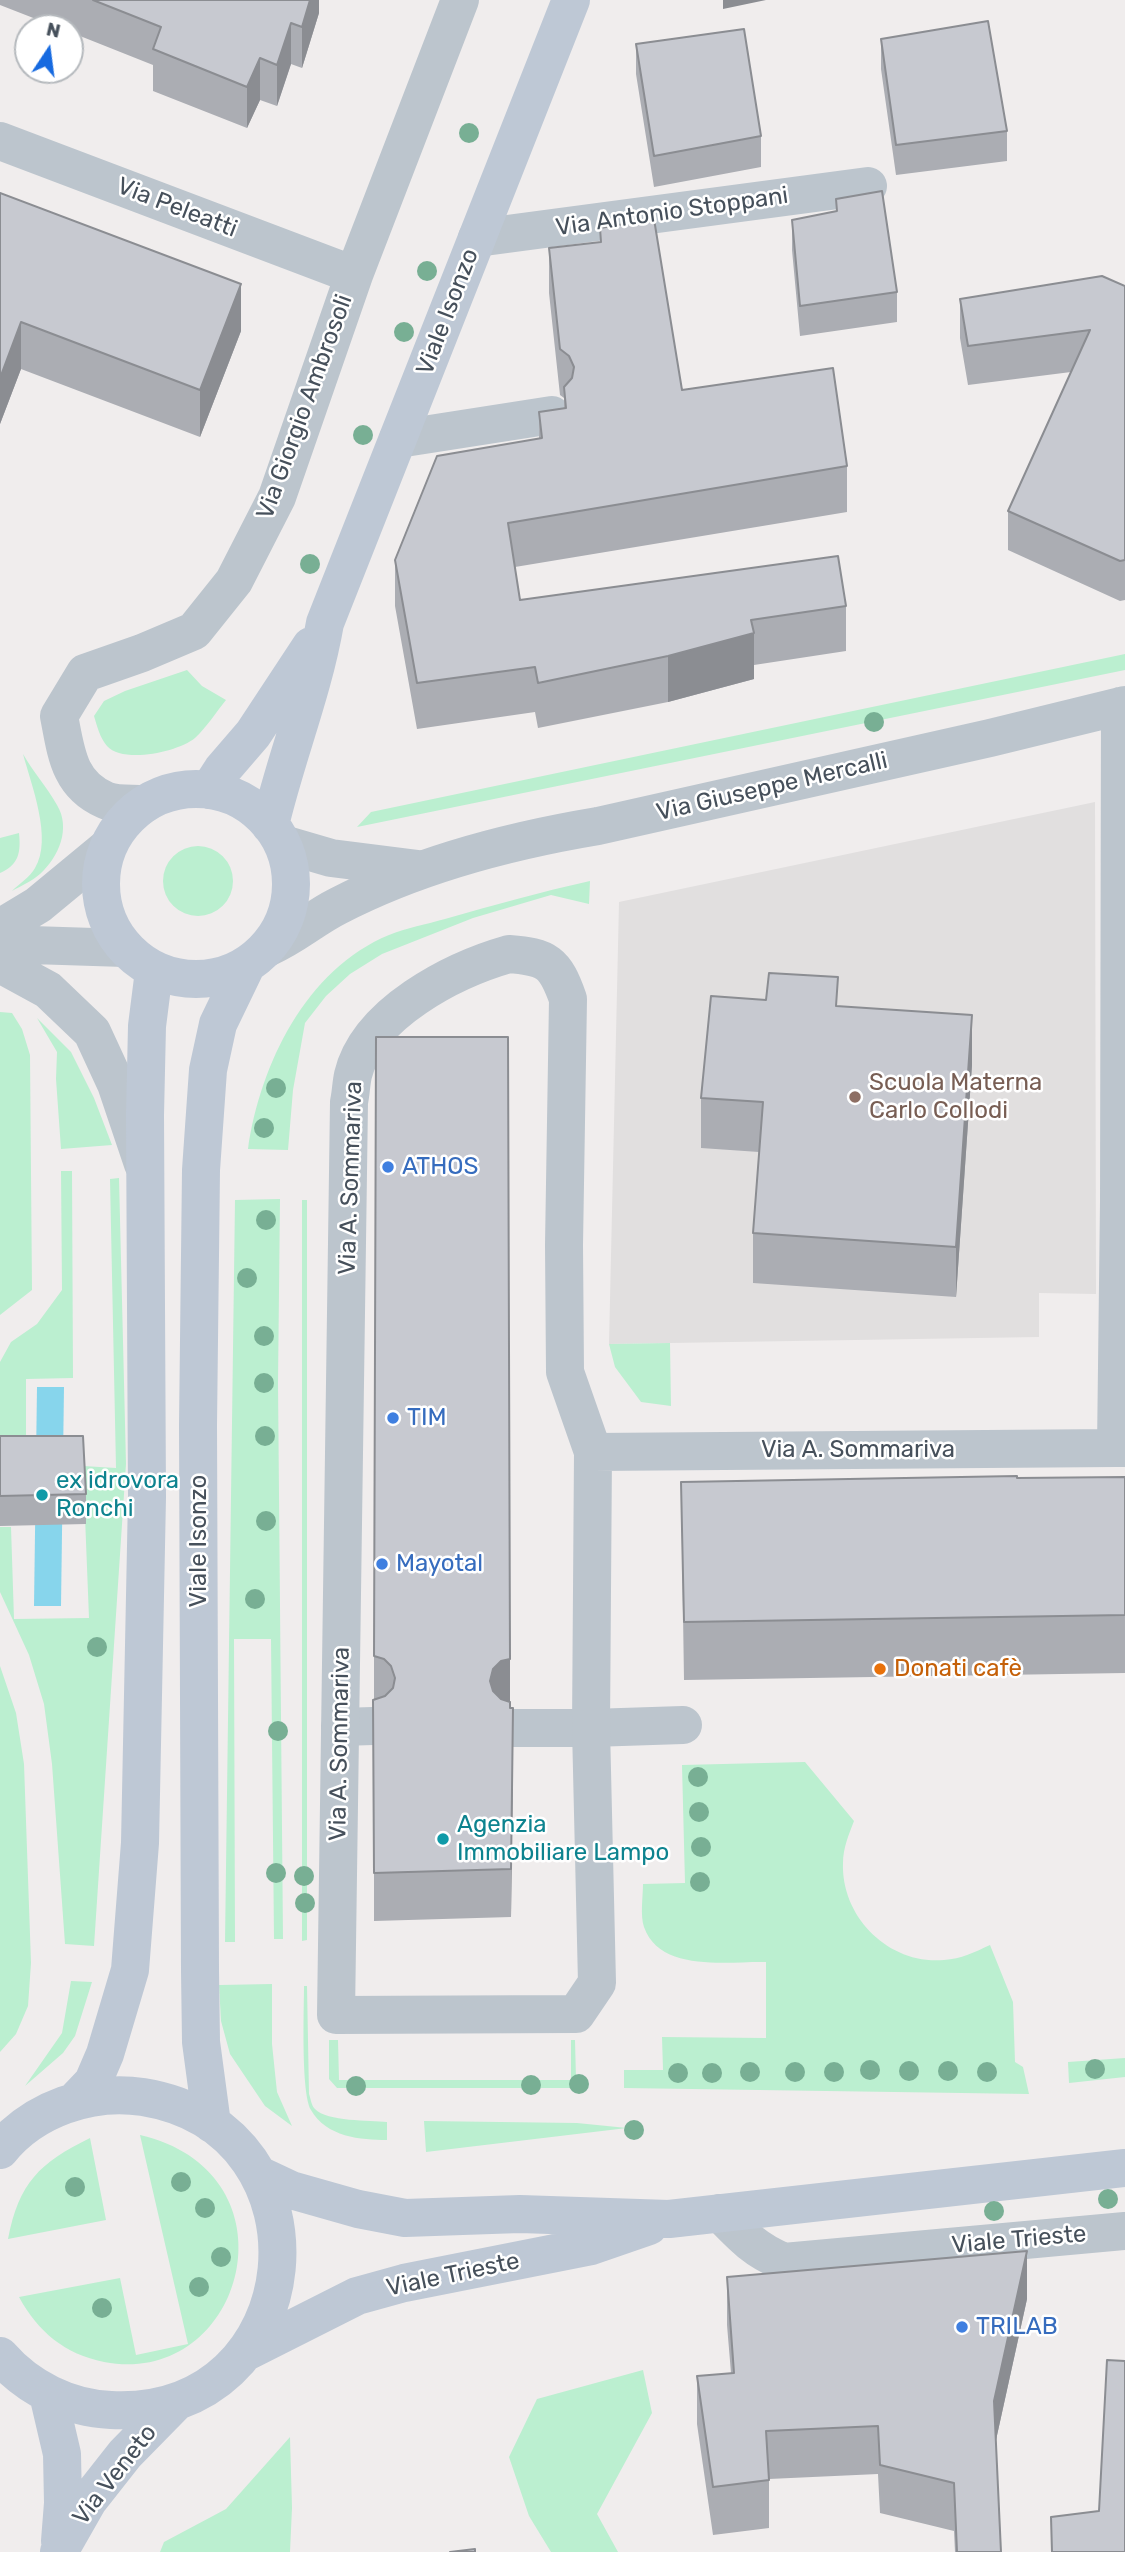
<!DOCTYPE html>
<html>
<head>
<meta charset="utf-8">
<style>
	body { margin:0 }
	#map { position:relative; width:1125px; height:2552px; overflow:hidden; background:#f0eded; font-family:Rubik,sans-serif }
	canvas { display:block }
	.north { position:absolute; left:14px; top:14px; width:70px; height:70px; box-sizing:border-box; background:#fff; border:2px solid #b5b9bd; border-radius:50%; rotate:13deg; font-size:19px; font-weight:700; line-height:28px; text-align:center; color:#46505b }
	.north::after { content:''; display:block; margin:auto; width:24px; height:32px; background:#176ae0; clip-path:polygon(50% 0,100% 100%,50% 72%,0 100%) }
</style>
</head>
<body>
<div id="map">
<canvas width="1125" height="2552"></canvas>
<div class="north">N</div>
</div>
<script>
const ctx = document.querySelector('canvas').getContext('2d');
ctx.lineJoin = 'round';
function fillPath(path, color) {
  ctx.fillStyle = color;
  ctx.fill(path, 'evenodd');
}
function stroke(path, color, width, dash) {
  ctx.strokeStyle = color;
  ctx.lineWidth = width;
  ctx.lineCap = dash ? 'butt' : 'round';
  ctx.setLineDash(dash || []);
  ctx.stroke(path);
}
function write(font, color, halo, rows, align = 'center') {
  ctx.font = font + ' Rubik,sans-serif';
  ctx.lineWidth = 5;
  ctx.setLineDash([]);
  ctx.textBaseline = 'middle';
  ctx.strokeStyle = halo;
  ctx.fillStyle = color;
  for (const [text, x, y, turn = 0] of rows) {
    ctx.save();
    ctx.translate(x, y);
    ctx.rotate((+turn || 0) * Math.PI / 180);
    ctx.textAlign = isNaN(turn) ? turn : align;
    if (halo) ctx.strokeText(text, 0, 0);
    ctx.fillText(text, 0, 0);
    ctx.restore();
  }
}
const education = new Path2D(`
	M1095,802l1,492 -57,-1v44l-430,7 10,-442z`);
const green = new Path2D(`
	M1125,654v16l-768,157 14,-15z
	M187,670l15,16 24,14c-10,12 -19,27 -31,38 -17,14 -72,26 -88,8 -7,-8 -10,-20 -13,-30l10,-15 21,-10z
	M23,754c10,18 24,33 34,51 14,23 2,52 -17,69 -8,7 -19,12 -28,17 7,-7 18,-14 23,-23 18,-29 -4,-84 -12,-114z
	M19,833c2,19 0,32 -19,40v-35z
	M163 881a35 35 0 1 1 70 0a35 35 0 1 1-70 0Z
	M590,881l-1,23 -38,-9 -78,23 -91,36 -32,20 -24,22 -21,27 -12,67 -5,60 -40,-1c12,-84 58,-180 141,-214 17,-7 38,-11 56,-16 48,-14 96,-27 145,-38z
	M0,1012l12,1 10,16 8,26 2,235 -32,25z
	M37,1018l34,34 23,46 18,47 -51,4 -5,-70 1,-27z
	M61,1171h11l1,207 -47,1v70h-26v-87l11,-20 26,-18 25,-34z
	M119,1178l7,286 -32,482 -29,-2 -13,-180 -8,-60 -15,-49 -29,-63v-65h11l3,92 75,-1 -6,-152 33,2 -6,-289z
	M280,1199l-2,184 5,556h-9l-3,-300h-37l1,303h-10l10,-742z
	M302,1200h5v740l-5,1z
	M670,1343l1,63 -30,-4 -26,-35 -6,-23z
	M0,1666l16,47 8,51 7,199 -3,43 -12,28 -16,18z
	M805,1762l49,59c-5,13 -11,27 -11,42 -2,54 46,102 101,97 17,-1 31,-8 46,-15l23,57 2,60 8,5 6,27 -405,-6v-18h39l-1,-33 104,1v-76c-38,-1 -106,11 -122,-35 -4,-12 -1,-30 -1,-43l42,-1 -3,-118z
	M71,1981l21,1 -17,54 -12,17 -38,33 37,-53z
	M272,1984v60l5,48 15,34 -27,-20 -35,-52 -9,-33 -2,-36z
	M304,1986h3l2,108c2,5 2,11 6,15 12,13 55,11 72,13v18c-26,0 -61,-3 -76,-30 -10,-17 -7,-100 -7,-124z
	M329,2040h9l1,40h232v-40h4l1,39 6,1 1,8h-246l-8,-9z
	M1125,2058v19l-56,6 -1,-21z
	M424,2121l153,2 50,5 -201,24z
	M140,2135c163,38 105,254 -36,227 -39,-8 -66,-30 -85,-65l101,-19 16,77 52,-11z
	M90,2138l16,82 -98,19c11,-56 31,-76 82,-101z
	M643,2370l9,43 -55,101 21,38h-67l-22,-36 -20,-59 28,-58z
	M290,2437l2,71 -2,44h-130l4,-10 62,-33z`);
const water = new Path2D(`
	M37,1387h27l-3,219h-27z`);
const pedestrian = new Path2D(`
	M340,1727l33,-1
	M512,1728h79l92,-3`);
const minor = new Path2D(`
	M0,141l354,134
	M477,238l391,-52
	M398,439l154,-24
	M1120,706l-1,496h6
	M144,804c-12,-1 -28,1 -39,-4 -37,-16 -39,-49 -46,-84l26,-43 57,-20 52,-22 40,-50 43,-84 77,-222 106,-275
	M283,844l48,14 87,11
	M0,928l38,-23 69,-57
	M0,944l125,4
	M269,947c25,-11 45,-29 69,-41 81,-42 170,-65 260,-80l392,-88 135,-33
	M509,954c38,3 46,8 59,45l-4,246 1,127 28,80 -2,276 6,255 -21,31 -240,1 13,-913c2,-9 2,-18 4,-27 15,-62 100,-105 156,-121z
	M0,964l48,26 44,42 24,52 27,80
	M1119,1202l-3,246h9
	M593,1452l523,-4
	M720,2213c22,23 35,37 64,49l341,-31`);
const secondary = new Path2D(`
	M101 884a95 95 0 1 1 190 0a95 95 0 1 1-190 0Z
	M209,790l13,-20 31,-36 58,-88
	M270,825c16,-68 43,-133 55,-202l246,-623
	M74,2102l19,-20 12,-28 25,-84 10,-127 7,-346 -2,-382 2,-89 7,-55
	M212,2124l-11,-82 -1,-71 -2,-546 3,-255 7,-100 10,-46 28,-58
	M0,2150c33,-41 91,-61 143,-53 197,32 170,323 -32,313 -43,-2 -83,-22 -111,-54
	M259,2175l32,15 67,19 47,9 115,-4 149,5 456,-51
	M246,2352l111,-56 47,-13 187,-37 58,-20
	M48,2394l14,60 1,49 -3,38
	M59,2552l29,-51 37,-47 51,-52`);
const trees = [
	[469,133],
	[427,271],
	[404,332],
	[363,435],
	[310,564],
	[874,722],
	[276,1088],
	[264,1128],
	[266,1220],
	[247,1278],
	[264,1336],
	[264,1383],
	[265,1436],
	[266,1521],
	[255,1599],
	[97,1647],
	[278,1731],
	[698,1777],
	[699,1812],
	[701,1847],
	[276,1873],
	[304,1876],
	[700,1882],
	[305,1903],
	[1095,2069],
	[870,2070],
	[909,2071],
	[948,2071],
	[750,2072],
	[795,2072],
	[834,2072],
	[987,2072],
	[678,2073],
	[712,2073],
	[579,2084],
	[531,2085],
	[356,2086],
	[634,2130],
	[181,2182],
	[75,2187],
	[1108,2199],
	[205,2208],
	[994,2211],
	[221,2257],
	[199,2287],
	[102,2308]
];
const wall = new Path2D(`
	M0,0h319v13l-17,55 -11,-4 -14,42 -17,-6 -13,28 -94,-37v-26l-83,-33v-4h-11l-59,-23z
	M881,39l126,92v30l-111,14 -15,-106z
	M636,44l125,92v31l-107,20 -18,-113z
	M0,193l241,138 -41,106 -179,-68 -21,55z
	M836,199l61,93v30l-97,14 -8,-86v-30l44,-8z
	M600,228l82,162 165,76v46l-332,55 5,33 326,6v45l-92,14v14l-86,23 -130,26 -3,-16 -118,17 -22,-123v-46l144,-122v-26l25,-4v-10l-4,-3 -11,-102v-45l51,-6z
	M1125,286v314l-5,1 -112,-51v-39l63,-139 -103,13 -8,-47v-39z
	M838,1006l134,59 -16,232 -203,-14v-50l6,-81 -58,-4v-50z
	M508,1037l2,671 3,48 -2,161 -137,4v-265z
	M0,1436l86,58v30l-86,2z
	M1125,1477v196l-441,7 -3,-198z
	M727,2277l300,22 -31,141 5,112h-46l-1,-21 -74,-18 -2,-39 -109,5v49l-56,7 -16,-111v-48l34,-3 -4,-48z`);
const shadedWall = new Path2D(`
	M310,0h9v13l-17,55v-41z
	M723,0h43l-43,9z
	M291,23v41l-14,42v-41z
	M260,58v42l-13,28v-41z
	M241,284v47l-41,106v-47z
	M21,322v47l-21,55v-46z
	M754,633v46l-86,23v-46z
	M972,1015v50l-16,232v-50z
	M510,1659v48l-17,10 -3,-36 3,-12 8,-8z
	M513,1708v48l-2,161v-48z
	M1027,2251v48l-33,150v-48z`);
const building = new Path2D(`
	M93,0h217l-8,27 -11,-4 -14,42 -17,-7 -13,29 -94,-38 8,-22z
	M988,21l19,110 -111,14 -15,-106z
	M744,29l17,107 -107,20 -18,-112z
	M882,191l15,101 -97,14 -8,-86 45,-9 -1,-12z
	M0,193l241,91 -41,106 -179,-68 -21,56z
	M654,219l28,171 151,-22 14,98 -339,57 12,77 318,-44 8,50 -95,14 3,13 -86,23 -130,27 -3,-16 -118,16 -22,-123 42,-104 105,-18 -3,-26 27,-4 -2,-21 8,-9 2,-11 -5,-11 -9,-7 -11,-101 52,-6 -1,-14z
	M1102,276l23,10v274l-5,1 -112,-50 82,-181 -122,16 -8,-47z
	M769,973l69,4 -2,29 136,9 -16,232 -203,-14 10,-131 -62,-4 10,-102 55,4z
	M376,1037h132l2,622 -9,2 -8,8 -3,12 3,10 8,8 9,3v6h3l-2,161 -137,4 -1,-173 12,-4 8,-8 2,-10 -4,-12 -7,-7 -10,-3z
	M0,1436h83l3,58 -86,2z
	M1017,1476v2l108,-1v138l-441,7 -3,-140z
	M1027,2251l-33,150 7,151h-44l-3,-69 -74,-18 -2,-39 -112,5 3,49 -56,7 -16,-111 37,-3 -7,-96z
	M1107,2360l18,1v191h-73l-1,-35 48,-6z
	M475,2549v3h-25z`);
const markers = [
	[855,1097,7,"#8d6e63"],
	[388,1167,7,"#3f7fe0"],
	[393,1418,7,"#3f7fe0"],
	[42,1495,7,"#0f9aa8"],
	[382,1564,7,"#3f7fe0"],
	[880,1669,7,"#e8710a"],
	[443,1839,7,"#0f9aa8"],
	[962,2327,7,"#3f7fe0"]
];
const streetNames = [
	["Via Peleatti",177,208,21],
	["Via Antonio Stoppani",672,212,-8],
	["Viale Isonzo",448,312,-69],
	["Via Giorgio Ambrosoli",305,407,-70],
	["Via Giuseppe Mercalli",772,787,-13],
	["Via A. Sommariva",351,1178,-88],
	["Via A. Sommariva",858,1450],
	["Viale Isonzo",199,1541,-90],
	["Via A. Sommariva",340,1744,-89],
	["Viale Trieste",1019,2240,-5],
	["Viale Trieste",453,2275,-12],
	["Via Veneto",115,2475,-52]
];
const educationNames = [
	["Scuola Materna",869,1083],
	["Carlo Collodi",869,1111]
];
const shopNames = [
	["ATHOS",402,1167],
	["TIM",407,1418],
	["Mayotal",396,1564],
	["TRILAB",976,2327]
];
const cultureNames = [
	["ex idrovora",56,1481],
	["Ronchi",56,1509],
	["Agenzia",457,1825],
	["Immobiliare Lampo",457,1853]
];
const foodNames = [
	["Donati cafè",894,1669]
];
fillPath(education, '#e1dfdf');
fillPath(green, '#bbefd0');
fillPath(water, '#87d5ec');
stroke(pedestrian, '#bcc5cd', 38);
stroke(minor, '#bcc5cd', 38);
stroke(secondary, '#bec8d5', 38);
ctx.fillStyle = '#78af94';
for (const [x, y] of trees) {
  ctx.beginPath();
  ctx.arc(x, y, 10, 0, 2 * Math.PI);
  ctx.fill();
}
fillPath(wall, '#abadb3');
fillPath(shadedWall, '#8b8d92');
fillPath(building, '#c7c9d0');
stroke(building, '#8b8d92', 2);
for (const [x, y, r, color] of markers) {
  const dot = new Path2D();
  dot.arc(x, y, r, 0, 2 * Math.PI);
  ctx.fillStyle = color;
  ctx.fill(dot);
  stroke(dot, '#fff', 2.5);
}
write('24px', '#46505b', '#fff', streetNames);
write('24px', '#785e54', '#fff', educationNames, 'left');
write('24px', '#366cbe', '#fff', shopNames, 'left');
write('24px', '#0d838f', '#fff', cultureNames, 'left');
write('24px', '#c56008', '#fff', foodNames, 'left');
</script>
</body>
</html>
